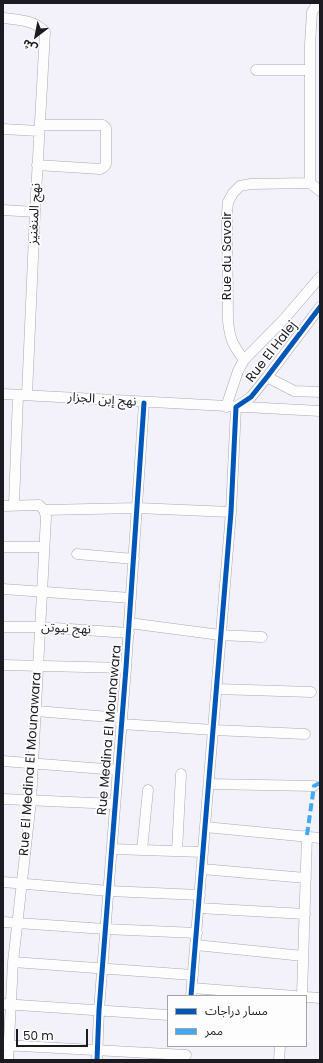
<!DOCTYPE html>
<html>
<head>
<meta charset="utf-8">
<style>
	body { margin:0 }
	#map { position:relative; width:323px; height:1063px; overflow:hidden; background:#f3f1fa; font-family:Poppins,"Noto Sans Arabic",sans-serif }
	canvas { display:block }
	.frame { position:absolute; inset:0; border:4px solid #1c1b21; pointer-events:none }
	.legend { position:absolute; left:167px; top:995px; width:140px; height:52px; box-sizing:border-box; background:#fdfdfd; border:1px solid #a3a3a5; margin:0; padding:5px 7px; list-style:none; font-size:12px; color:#1c1b21 }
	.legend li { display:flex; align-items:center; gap:8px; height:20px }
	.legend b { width:20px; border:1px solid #a3a3a5 }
	.north { position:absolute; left:16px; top:16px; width:40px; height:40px; -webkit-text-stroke:3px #fdfdfd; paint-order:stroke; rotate:212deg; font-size:11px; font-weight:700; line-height:16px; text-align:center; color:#1c1b21 }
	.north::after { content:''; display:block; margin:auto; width:14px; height:18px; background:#1c1b21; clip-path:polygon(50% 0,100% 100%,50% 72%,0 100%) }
	.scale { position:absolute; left:16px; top:1029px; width:72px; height:18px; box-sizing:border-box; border:2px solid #1c1b21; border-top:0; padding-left:5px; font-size:12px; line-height:14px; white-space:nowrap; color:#1c1b21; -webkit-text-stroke:3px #fdfdfd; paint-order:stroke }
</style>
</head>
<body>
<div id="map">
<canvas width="323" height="1063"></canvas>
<div class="frame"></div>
<ul class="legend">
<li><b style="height:5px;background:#0057b8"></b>مسار دراجات</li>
<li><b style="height:5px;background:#3fa9f5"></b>ممر</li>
</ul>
<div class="north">ش</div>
<div class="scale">50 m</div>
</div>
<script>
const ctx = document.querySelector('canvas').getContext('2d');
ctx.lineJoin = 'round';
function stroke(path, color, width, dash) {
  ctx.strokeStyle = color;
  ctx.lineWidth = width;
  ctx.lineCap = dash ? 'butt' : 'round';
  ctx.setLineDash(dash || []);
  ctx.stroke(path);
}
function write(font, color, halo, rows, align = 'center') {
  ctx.font = font + ' Poppins,"Noto Sans Arabic",sans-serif';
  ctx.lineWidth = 3.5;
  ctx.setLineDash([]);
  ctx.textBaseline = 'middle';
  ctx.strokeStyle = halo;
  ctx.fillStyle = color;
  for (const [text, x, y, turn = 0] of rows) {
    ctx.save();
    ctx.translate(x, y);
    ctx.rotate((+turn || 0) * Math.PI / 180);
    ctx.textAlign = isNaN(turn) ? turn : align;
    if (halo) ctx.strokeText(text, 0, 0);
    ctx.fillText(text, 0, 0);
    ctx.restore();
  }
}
const minor = new Path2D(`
	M3,18c15,2 32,2 42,14l-10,180 -8,183
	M256,70h53
	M3,129l36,2
	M37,165l63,4 4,-2 2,-3v-36l-3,-3h-63
	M310,183v-139l2,-32 6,-9
	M3,210l32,2
	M244,360c-11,-15 -14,-20 -16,-39l-1,-107 1,-12 5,-9 7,-7 11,-2 59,-1 10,8
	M267,377l27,14 26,1
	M3,394l317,17
	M226,407l12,-36 6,-11 41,-42 35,-41
	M14,505l4,-110
	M3,506l36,-1 5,5 2,7 -15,284 -18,161 -5,98
	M44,510l93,-2 94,4
	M3,547h41
	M77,554l57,5
	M3,589l128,9
	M129,623l91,12 42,2
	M3,627h37l89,6
	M3,665l123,3
	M217,689l94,3
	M36,711l86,7
	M121,724l93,6 91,4
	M3,761l114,9
	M209,784l105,2
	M3,799l112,5
	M205,827l115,11
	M112,849l91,3
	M142,850l6,-60
	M177,851l4,-77
	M202,869l104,9
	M3,882l106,9 91,4
	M199,908l106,6
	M3,922l102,7 92,4
	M196,945l107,11
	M13,962l180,13
	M192,988l103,8
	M191,996l40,-484 5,-105 15,-10 16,-20 53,-70
	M302,996l5,-161
	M306,997l14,1
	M3,1004l165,11
	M3,1045l183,10
	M97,1060l2,-50 27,-342 18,-265
	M279,1060l1,-14`);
const quiet = new Path2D(`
	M307,835l7,-49 6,-3`);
const cycleway = new Path2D(`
	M191,996l40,-484 5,-105 15,-10 16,-20 53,-70
	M97,1060l2,-50 27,-342 18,-265`);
const streetNames = [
	["نهج المنغنيز",35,214,-87],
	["Rue du Savoir",228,256,-90],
	["Rue El Halej",272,352,-52],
	["نهج إبن الجزار",102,400,4],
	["نهج نيوتن",66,629,3],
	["Rue Medina El Mounawara",110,730,-85],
	["Rue El Medina El Mounawara",31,764,-86]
];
stroke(minor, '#aaa8af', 11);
stroke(minor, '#fdfdfe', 10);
stroke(quiet, '#3fa9f5', 4, [8, 4]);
stroke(cycleway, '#0057b8', 5);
write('13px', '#1c1b21', '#fdfdfd', streetNames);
</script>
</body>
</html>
